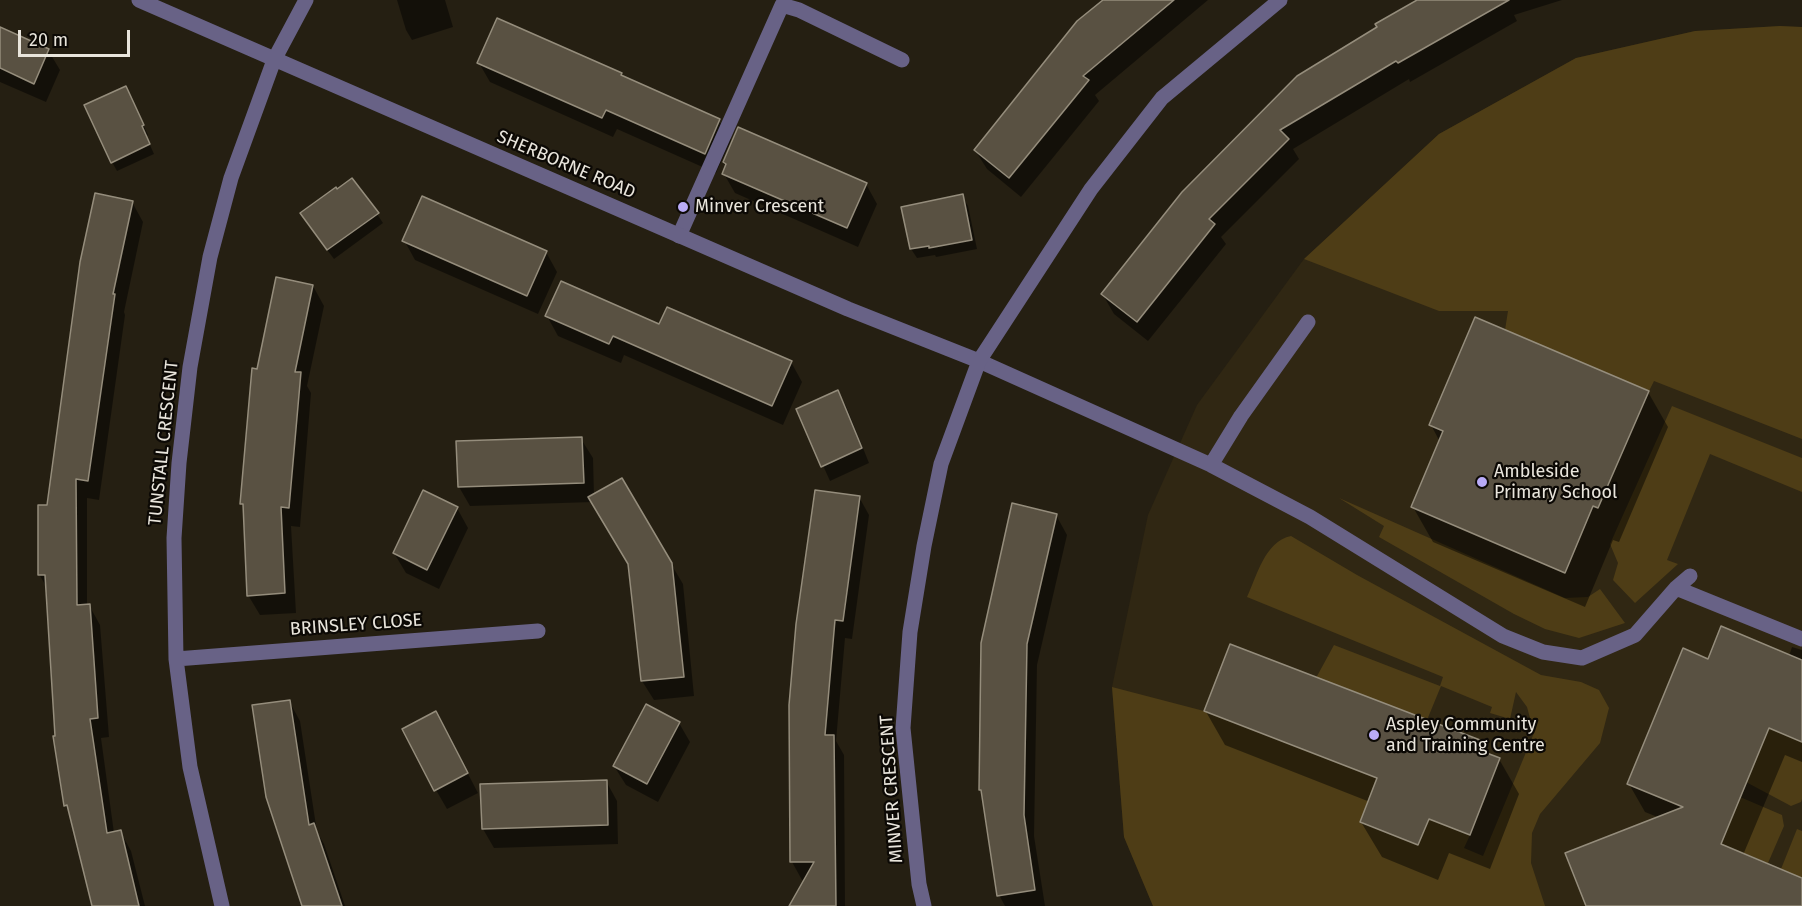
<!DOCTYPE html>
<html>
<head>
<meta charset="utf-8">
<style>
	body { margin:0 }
	#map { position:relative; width:1802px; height:906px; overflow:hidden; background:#251f12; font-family:"Fira Sans",sans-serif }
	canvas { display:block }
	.scale { position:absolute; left:18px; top:30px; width:112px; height:27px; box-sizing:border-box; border:3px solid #e9e5dc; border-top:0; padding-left:8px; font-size:18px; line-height:21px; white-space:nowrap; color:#e9e5dc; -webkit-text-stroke:4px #0c0905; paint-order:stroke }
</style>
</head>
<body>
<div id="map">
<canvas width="1802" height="906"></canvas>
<div class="scale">20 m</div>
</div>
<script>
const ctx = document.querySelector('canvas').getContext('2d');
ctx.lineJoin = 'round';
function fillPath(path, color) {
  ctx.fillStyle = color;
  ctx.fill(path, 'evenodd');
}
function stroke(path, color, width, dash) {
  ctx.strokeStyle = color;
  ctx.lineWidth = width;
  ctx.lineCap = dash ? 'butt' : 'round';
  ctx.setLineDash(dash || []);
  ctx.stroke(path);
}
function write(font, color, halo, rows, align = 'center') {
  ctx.font = font + ' "Fira Sans",sans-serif';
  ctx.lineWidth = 4.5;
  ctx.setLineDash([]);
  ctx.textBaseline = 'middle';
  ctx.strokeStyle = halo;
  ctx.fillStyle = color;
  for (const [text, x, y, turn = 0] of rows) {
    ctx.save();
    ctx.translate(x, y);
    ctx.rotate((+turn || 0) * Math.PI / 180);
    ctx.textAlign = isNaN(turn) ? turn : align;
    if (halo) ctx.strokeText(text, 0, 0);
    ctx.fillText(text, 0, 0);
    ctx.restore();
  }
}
const built = new Path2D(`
	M1780,26l22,1v879h-649l-29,-69 -12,-150 36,-172 49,-110 107,-146 135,-125 137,-76 119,-27z`);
const green = new Path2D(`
	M1780,26l22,1v412l-148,-58 -5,10 -144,-61 3,-19h-69l-135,-52 135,-125 137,-76 119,-27z
	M1672,406l130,52v34l-92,-38 -43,106 11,4 -43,39 -22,-23 5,-17 -8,-19z
	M1339,498l226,100 23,-1 12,-8 25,34 -46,15 -34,-9 -31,-15 -135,-77 5,-11z
	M1291,536l66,39 184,100 40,7 18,8 10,18 -9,35 -60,71 -8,19 -1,30 14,43h-392l-29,-69 -12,-150 92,24 173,67 -17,45 58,22 11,-26 41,16 -6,13 19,8 51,-123 -7,-26 -11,-15 -6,27 -20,-6 2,-6 -51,-21 -14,34 -111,-42 18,-33 106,41 3,-9 -196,-80c10,-21 18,-56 44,-61z
	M1769,728l33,14v57l-1,3 -10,4 -45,-24z
	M1740,797l42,18 2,11 -16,37 -47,-19z
	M1797,829l5,2v47l-21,-9z`);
const shadow = new Path2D(`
	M397,0h48l8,27 -41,13 -6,-10z
	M1105,0h103l-113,95 4,6 -78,96 -34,-28 -12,-19z
	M1420,0h142l-48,15 3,6 -107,61 -1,-3 -116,70 6,10 -78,78 5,7 -78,97 -34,-27 -11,-19 276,-268z
	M0,29l48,21 12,20 -14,32 -46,-20z
	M479,63l142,11 2,4 96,43 12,19 -15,33 -99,-44 -4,8 -123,-55z
	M130,97l18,38 -2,1 8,18 -37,17 -5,-9z
	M724,162l142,22 11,20 -19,43 -123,-54 -11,-19 3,-7z
	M962,196l6,10 9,43 -41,8 -1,-2 -18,3 -6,-9 -8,-41z
	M132,202l11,20 -19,90 1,3 -26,185 -12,-2v107h2l11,20 9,112 -8,1 13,95 6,-2 11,20 14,55h-51l-23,-91 -6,-10 -8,-68 -10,-149 -8,-14 9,-68z
	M377,214l6,9 -49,36 -27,-36z
	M404,240l142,12 11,20 -19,42 -123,-54z
	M313,286l11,20 -17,80 4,7 -11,134 -9,-1 5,87 -36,2 -12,-20 -4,-88 -2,-4 16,-133z
	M547,316l113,10 131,36 11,20 -19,43 -159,-70 -3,8 -63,-27z
	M838,392l8,14 23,57 -39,18 -32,-71z
	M1648,392l20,35 -49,115 -6,-2 -28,67 -152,-65 -20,-35 27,-65 -9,-17z
	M581,439l12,19 1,38 27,-16 62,104 11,112 -40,4 -12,-19 -12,-117 -37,-62 -123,4 -11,-19z
	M859,497l10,18 -17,124 -7,-1 -9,103 8,14 1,151h-56l15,-26h-2l-10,-18 -2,-157z
	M457,508l11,20 -29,61 -33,-16 -12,-20z
	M1056,515l11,20 -30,130 -3,171 11,70h-40l-6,-11 -15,-100 -4,-6z
	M1792,647l10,3v112l-17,-7 -42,100 59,24v27h-214l72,-88 -15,-6 -16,-28 80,-123 80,-5z
	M289,701l11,20 17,111 7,12 21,62h-42z
	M1205,710l274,32 7,12 13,5 20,35 -29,75 -41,-16 -11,27 -56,-23 -21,-35 9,-20 -145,-57z
	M436,713l42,80 -31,16 -11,-19z
	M679,723l11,19 -32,60 -32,-17 -12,-19z
	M606,781l11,20 1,43 -124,4 -11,-19z`);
const building = new Path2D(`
	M1103,0h71l-91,76 6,4 -80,98 -35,-28 103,-129z
	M1417,0h92l-111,63 -2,-2 -116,69 9,9 -80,80 6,5 -78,98 -36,-28 81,-102 115,-116 80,-49 -2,-3z
	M497,18l125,55 -1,2 99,44 -15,35 -99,-44 -4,8 -125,-55z
	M0,27l49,22 -15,35 -34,-16z
	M126,86l18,39 -2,1 8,18 -39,19 -27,-58z
	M738,127l129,56 -20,45 -125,-54 4,-10 -3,-2z
	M352,178l27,35 -52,37 -27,-37 36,-26 1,2z
	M95,193l38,8 -20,93h2l-27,187 -12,-2 1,126 13,-1 8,114 -8,1 17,114 14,-3 18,76h-47l-25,-101 -3,1 -11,-70h2l-10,-161h-7v-70h9l33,-243z
	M963,194l9,46 -43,8v-2l-19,3 -9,-42z
	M422,196l125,55 -20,45 -125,-55z
	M276,277l37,8 -18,87h6l-12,136 -8,-1 4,86 -38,3 -4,-92h-3l12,-136 5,1z
	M561,281l98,43 8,-17 125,54 -20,45 -159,-70 -4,8 -64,-28z
	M1475,317l174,74 -51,117 -5,-2 -28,67 -154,-66 32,-76 -14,-6z
	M838,390l24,58 -41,19 -25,-58z
	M582,437l2,46 -126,4 -2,-46z
	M622,478l50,85 12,114 -43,4 -13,-117 -40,-67z
	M423,490l35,17 -31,63 -34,-17z
	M815,490l45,6 -17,125 -8,-1 -10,115h9l2,171h-47l25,-44h-24l-1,-157 7,-81z
	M1012,503l45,11 -30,130 -3,171 11,75 -38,6 -16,-106h-2l2,-147z
	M1721,626l81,34v82l-33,-14 -48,116 81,34v28h-216l-21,-53 118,-46 -56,-23 56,-136 25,11z
	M1230,644l250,96 -4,9 24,9 -30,77 -41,-16 -11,26 -58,-23 17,-44 -173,-67z
	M290,700l19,125 5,-2 28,83h-40l-36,-109 -14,-92z
	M646,704l34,18 -33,62 -34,-18z
	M436,711l32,62 -34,18 -32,-62z
	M607,780l1,45 -126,4 -2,-45z`);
const lane = new Path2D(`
	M679,236l103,-231 17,5 103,50
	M979,361l232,104 99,52 193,119 40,16 39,6 53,-23 41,-47 14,-12
	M1211,465l30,-49 67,-94
	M1676,588l126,51`);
const street = new Path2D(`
	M139,0l709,309 131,52
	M176,659l362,-28
	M222,906l-32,-139 -14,-108 -2,-121 5,-75 11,-96 20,-110 21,-79 43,-118 32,-60
	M924,906l-5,-22 -16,-156 7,-96 14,-86 17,-82 38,-103 112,-172 71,-91 118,-98`);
const markers = [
	[683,207,6,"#b9abf7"],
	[1482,482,6,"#b9abf7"],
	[1374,735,6,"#b9abf7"]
];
const streetNames = [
	["SHERBORNE ROAD",566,165,23],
	["TUNSTALL CRESCENT",164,443,-84],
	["BRINSLEY CLOSE",356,625,-4],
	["MINVER CRESCENT",892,789,-94]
];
const poiNames = [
	["Minver Crescent",695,207],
	["Ambleside",1494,472],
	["Primary School",1494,493],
	["Aspley Community",1386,725],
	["and Training Centre",1386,746]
];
fillPath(built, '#302713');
fillPath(green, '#4e3d16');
fillPath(shadow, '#0007');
fillPath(building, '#595142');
stroke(building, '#958d7c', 1.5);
stroke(lane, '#686286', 15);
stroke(street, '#686286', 15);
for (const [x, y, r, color] of markers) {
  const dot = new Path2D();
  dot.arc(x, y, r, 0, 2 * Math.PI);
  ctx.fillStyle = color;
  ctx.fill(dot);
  stroke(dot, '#0c0905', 2);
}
write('18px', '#e9e5dc', '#0c0905', streetNames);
write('18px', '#e9e5dc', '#0c0905', poiNames, 'left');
</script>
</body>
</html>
